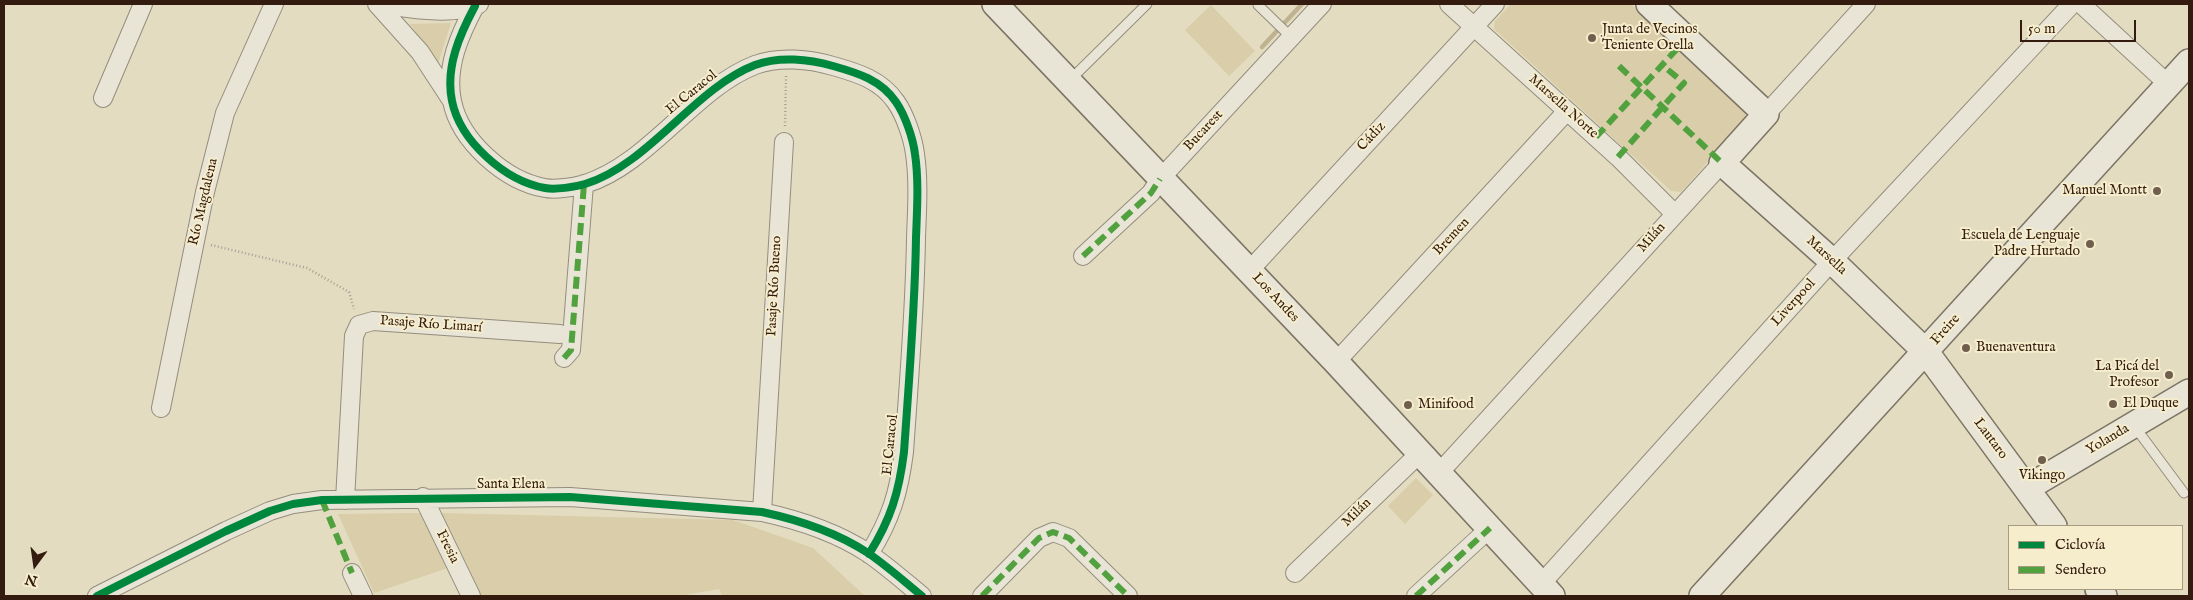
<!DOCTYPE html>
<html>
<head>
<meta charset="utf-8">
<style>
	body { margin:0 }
	#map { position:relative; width:2193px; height:600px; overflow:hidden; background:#e3dcc0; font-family:"IM FELL English",serif }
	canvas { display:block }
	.frame { position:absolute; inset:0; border:5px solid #331c0f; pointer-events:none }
	.legend { position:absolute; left:2008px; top:525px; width:175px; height:65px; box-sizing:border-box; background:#f6edcd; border:1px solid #a89981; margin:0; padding:6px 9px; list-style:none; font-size:15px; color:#331c0f }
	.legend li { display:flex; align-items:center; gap:10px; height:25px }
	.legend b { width:25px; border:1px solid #a89981 }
	.north { position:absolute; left:10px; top:540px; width:50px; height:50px; -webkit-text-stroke:4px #f6edcd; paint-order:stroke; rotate:194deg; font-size:14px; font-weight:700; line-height:20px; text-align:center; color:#331c0f }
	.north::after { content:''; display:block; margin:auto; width:18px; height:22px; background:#331c0f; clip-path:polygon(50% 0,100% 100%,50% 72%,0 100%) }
	.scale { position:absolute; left:2020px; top:20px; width:116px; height:22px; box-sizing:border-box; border:2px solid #331c0f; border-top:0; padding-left:6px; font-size:15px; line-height:18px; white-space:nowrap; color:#331c0f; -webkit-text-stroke:4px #f6edcd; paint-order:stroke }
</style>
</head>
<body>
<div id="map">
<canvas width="2193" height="600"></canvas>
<div class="frame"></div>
<ul class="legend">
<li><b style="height:6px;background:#00873e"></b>Ciclovía</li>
<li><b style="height:6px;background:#52a13f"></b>Sendero</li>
</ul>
<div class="north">N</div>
<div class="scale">50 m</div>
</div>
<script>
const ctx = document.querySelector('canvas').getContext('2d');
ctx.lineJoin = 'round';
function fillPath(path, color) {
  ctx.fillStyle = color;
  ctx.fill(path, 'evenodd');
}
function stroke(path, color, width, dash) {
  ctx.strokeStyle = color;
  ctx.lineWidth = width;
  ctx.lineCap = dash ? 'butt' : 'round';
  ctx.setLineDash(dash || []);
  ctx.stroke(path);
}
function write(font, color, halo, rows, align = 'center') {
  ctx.font = font + ' "IM FELL English",serif';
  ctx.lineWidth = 4;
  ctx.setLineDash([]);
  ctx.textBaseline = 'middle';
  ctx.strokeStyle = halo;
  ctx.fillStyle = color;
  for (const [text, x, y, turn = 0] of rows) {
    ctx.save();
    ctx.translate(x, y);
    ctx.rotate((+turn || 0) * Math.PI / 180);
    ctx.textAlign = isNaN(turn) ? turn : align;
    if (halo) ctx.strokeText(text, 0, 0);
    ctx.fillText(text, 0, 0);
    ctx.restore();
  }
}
const green = new Path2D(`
	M1511,4h120l113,104 2,11 -65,73 -10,-1 -177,-162 1,-8z
	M1211,5l44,46 -26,25 -44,-46z
	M451,23l-13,41 -28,-40z
	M1416,478l17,17 -28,29 -17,-18z
	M420,513l28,55 -74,25 -36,-79z
	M441,513l292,7 80,28 51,47 -142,1 -3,-7 -40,7h-200z`);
const stream = new Path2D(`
	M1262,47l40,-43`);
const path = new Path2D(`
	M785,126l1,-50
	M211,245l96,23 42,24 5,17`);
const lane = new Path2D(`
	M1260,4l-2,1 33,32
	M1069,81l78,-77
	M2135,427l49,66`);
const street = new Path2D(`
	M377,4l43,48 32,49
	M382,4c25,5 74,12 97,0
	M1449,4l169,153 56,56
	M2081,4l87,80
	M475,6c-15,28 -30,61 -23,95 8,40 53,80 93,87 10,2 30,-1 40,-4 63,-19 110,-96 170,-119 24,-9 54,-6 78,1 25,7 48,14 63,36 9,13 17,36 19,52 4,27 2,56 1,84 -1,71 -7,142 -12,214 -5,40 -13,67 -35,102
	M103,98l40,-94
	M1766,114l100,-110
	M1083,256l68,-63 9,-14 162,-175
	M1249,271l246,-267
	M564,358l7,-8 13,-166
	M1336,362l231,-251
	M161,408l44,-216 20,-79 49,-109
	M1439,473l283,-310
	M423,497l48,99
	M345,500l9,-164 5,-11 14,-4 187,13
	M762,512l22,-370
	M352,573l11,23
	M1295,573l125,-120
	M1541,584l291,-323 240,-257
	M97,596l129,-65 44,-20 23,-7 29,-4 248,-3 192,15c37,8 74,20 106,41 19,13 37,29 54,43
	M982,596l57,-58 14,-6 16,6 59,58
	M1416,596l74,-68`);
const secondary = new Path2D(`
	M995,4l341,358 216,234
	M1649,4l117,110 -44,49 110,98 94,91 128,174
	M2027,488l162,-96
	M2098,589l6,7
	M1702,596l487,-534`);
const quiet = new Path2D(`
	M1619,66l103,97
	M1596,137l90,-98
	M1618,157l66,-74 -22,-18
	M1083,256l68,-63 9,-14
	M564,358l7,-8 13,-166
	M322,500l30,73
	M982,596l57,-58 14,-6 16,6 59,58
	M1416,596l74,-68`);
const cycleway = new Path2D(`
	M475,6c-15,28 -30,61 -23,95 8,40 53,80 93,87 10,2 30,-1 40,-4 63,-19 110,-96 170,-119 24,-9 54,-6 78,1 25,7 48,14 63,36 9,13 17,36 19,52 4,27 2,56 1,84 -1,71 -7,142 -12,214 -5,40 -13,67 -35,102
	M97,596l129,-65 44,-20 23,-7 29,-4 248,-3 192,15c37,8 74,20 106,41 19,13 37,29 54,43`);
const markers = [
	[1592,38,5,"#715f4d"],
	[2157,191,5,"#715f4d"],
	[2090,244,5,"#715f4d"],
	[1966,348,5,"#715f4d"],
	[2169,375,5,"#715f4d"],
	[2113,404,5,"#715f4d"],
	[1408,405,5,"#715f4d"],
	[2042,460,5,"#715f4d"]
];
const poiNames = [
	["Junta de Vecinos",1602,30],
	["Teniente Orella",1602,46],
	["Manuel Montt",2147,191,"right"],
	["Escuela de Lenguaje",2080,236,"right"],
	["Padre Hurtado",2080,252,"right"],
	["Buenaventura",1976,348],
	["La Picá del",2159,367,"right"],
	["Profesor",2159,383,"right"],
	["El Duque",2123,404],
	["Minifood",1418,405],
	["Vikingo",2042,476,"center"]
];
const streetNames = [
	["El Caracol",692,93,-39],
	["Marsella Norte",1563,107,42],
	["Bucarest",1204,131,-47],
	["Cádiz",1372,137,-47],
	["Río Magdalena",204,202,-77],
	["Bremen",1452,237,-47],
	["Milán",1652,238,-48],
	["Marsella",1826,256,43],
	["Pasaje Río Bueno",775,286,-87],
	["Los Andes",1275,298,47],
	["Liverpool",1794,303,-48],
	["Pasaje Río Limarí",431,325,4],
	["Freire",1946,330,-48],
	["Lautaro",1990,439,53],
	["Yolanda",2108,440,-31],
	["El Caracol",891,445,-84],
	["Santa Elena",511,485],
	["Milán",1357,513,-44],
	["Fresia",447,547,64]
];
fillPath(green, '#d9cea9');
stroke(stream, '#bfb290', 4.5);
stroke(lane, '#948d7d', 11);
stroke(street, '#948d7d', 20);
stroke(secondary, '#7c7465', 28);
stroke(path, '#a6a096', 2.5, [1, 2.5]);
stroke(lane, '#e8e4d6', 9);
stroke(street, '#e8e4d6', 18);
stroke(secondary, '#e8e4d6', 25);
stroke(quiet, '#52a13f', 6, [12, 6]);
stroke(cycleway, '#00873e', 8);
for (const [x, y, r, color] of markers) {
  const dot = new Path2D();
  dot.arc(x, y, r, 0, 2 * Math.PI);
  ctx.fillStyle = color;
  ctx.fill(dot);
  stroke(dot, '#f6edcd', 2);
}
write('14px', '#331c0f', '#f6edcd', poiNames, 'left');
write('14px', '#331c0f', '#f6edcd', streetNames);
</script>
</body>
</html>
